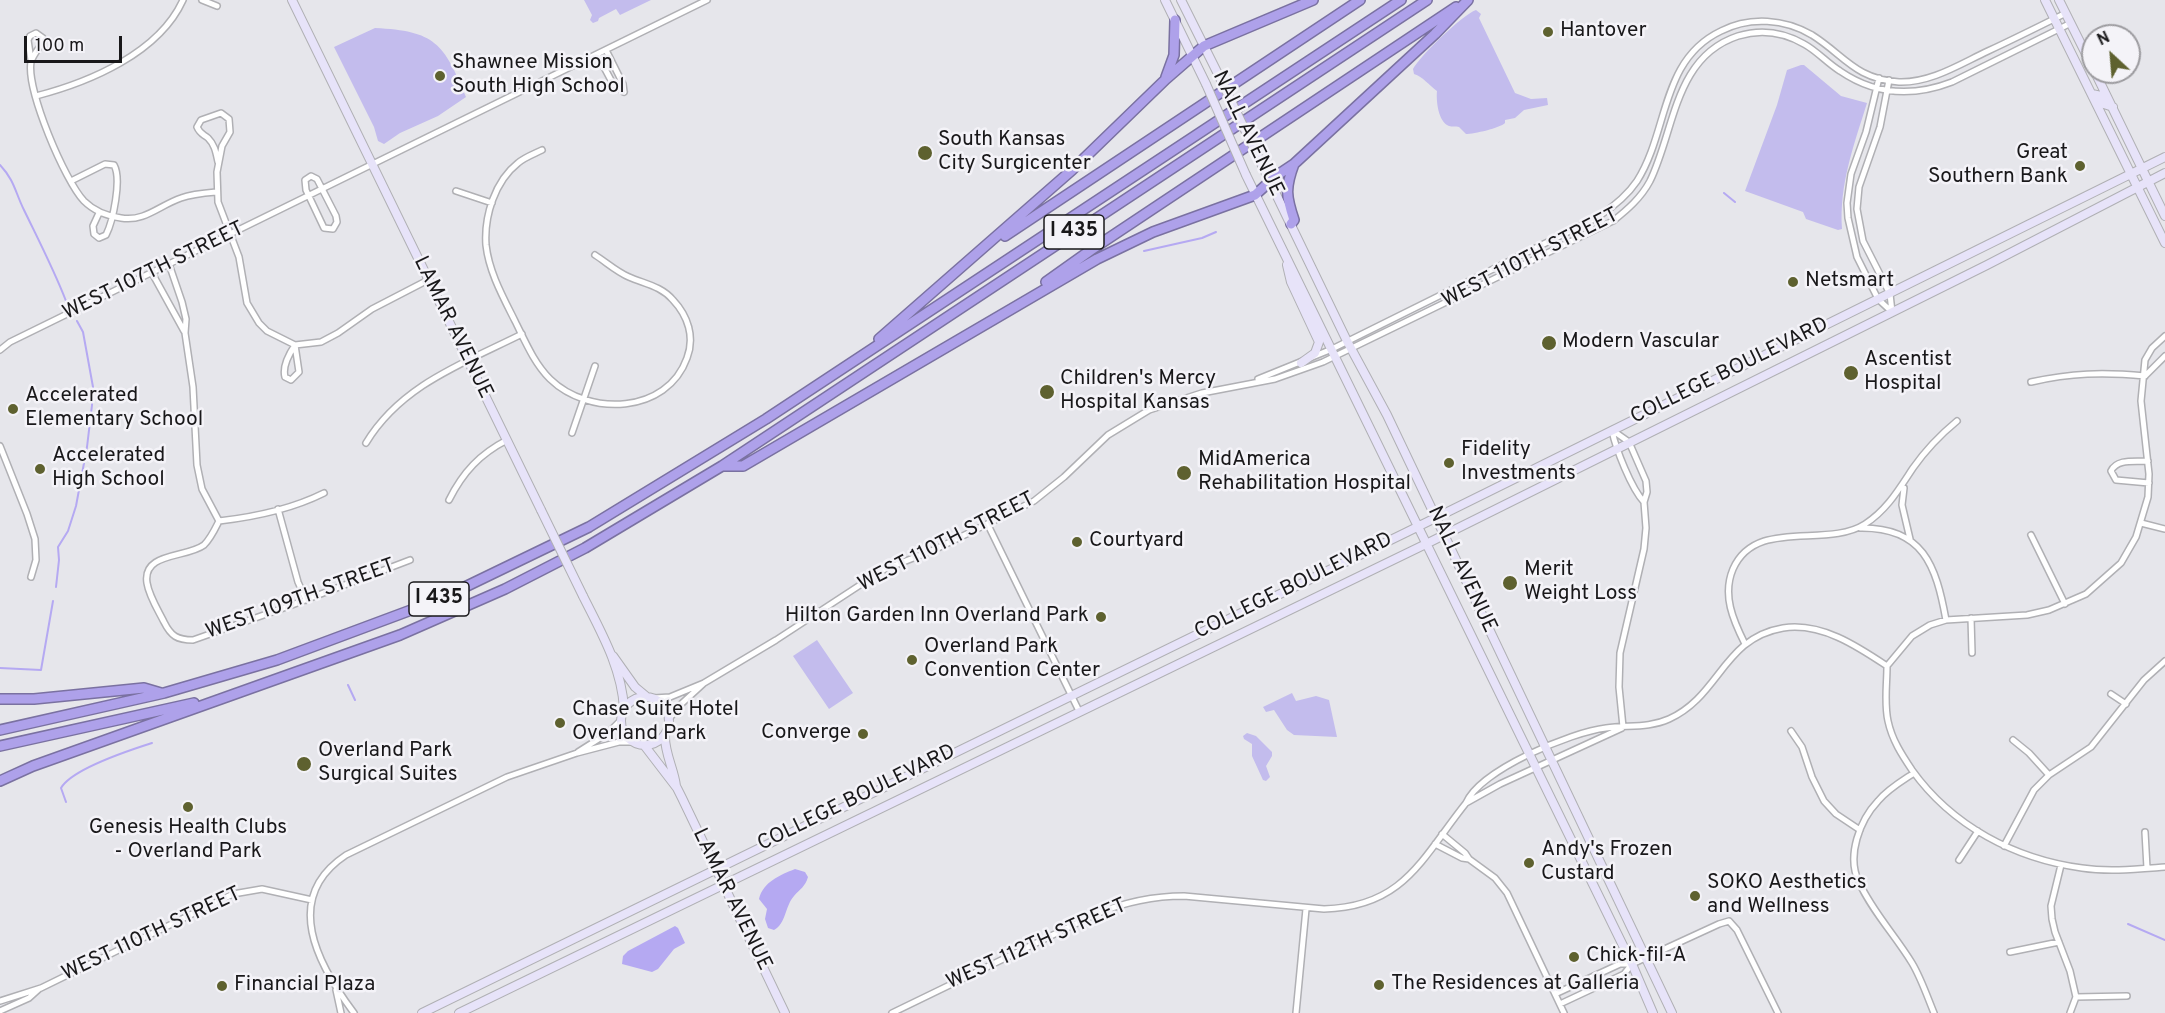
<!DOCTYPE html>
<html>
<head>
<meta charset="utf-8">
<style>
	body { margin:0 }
	#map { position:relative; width:2165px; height:1013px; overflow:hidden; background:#e6e6eb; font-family:Overpass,sans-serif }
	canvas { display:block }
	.north { position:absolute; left:2081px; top:24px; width:60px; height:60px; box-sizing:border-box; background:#f4f3f8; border:2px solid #9c9b9f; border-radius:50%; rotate:334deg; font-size:16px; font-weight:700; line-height:24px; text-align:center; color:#19181a }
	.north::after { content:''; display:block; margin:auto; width:21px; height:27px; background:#5e612f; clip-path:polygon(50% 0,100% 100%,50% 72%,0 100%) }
	.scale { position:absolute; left:24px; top:36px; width:98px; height:27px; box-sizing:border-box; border:3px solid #19181a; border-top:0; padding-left:8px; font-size:18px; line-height:21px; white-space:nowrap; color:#19181a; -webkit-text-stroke:4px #f4f3f8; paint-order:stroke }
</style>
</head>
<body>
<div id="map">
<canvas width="2165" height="1013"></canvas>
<div class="north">N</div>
<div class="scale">100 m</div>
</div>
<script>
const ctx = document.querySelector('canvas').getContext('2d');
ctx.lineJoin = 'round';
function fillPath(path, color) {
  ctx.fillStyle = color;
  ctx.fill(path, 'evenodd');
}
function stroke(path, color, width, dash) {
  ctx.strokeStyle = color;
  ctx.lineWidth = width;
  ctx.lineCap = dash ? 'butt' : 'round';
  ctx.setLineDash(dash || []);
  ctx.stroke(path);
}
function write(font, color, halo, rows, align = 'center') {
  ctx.font = font + ' Overpass,sans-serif';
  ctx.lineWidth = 5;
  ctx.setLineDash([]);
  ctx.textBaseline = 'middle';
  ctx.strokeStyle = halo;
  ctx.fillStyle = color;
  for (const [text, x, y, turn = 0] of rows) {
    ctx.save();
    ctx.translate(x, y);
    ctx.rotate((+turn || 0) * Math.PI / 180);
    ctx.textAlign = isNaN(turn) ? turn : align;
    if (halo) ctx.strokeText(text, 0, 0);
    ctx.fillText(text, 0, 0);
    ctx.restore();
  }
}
const green = new Path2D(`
	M584,0h67l-31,15 -4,-6 -17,9 -1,3 -5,2 -3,-3 2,-5z
	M1476,10l5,4 -2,4 36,75 16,6 16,-1 1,7 -24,5 -9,8 -10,2v3c-5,5 -31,11 -39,11l-7,-7c-3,-1 -7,0 -10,-1 -11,-4 -13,-26 -12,-35 -8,-6 -14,-14 -23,-17l-1,-5c7,-13 49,-54 63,-59z
	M375,28c60,3 69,15 91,69l-28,19 -38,17 -16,11 -6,-3 -4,-14 -40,-80z
	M1801,65h3l37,31 26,7c-13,42 -28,81 -25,126l-4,1 -32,-11 -3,-7 -58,-21 32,-86 10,-35z
	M817,640l36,53 -24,16 -36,-53z
	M1292,693l4,8 20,-5 13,4 8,37 -43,-2 -7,-5 -13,-20 -8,2 -3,-5z
	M1247,733l9,3 16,16v4l-6,10 4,11 -4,4 -3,-1 -11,-24v-12l-8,-5 -1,-3z`);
const water = new Path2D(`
	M795,869l10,3 3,5c-3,10 -8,12 -14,19 -9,10 -8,28 -20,34l-6,-2 -3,-9 2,-10 -8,-10c4,-17 21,-24 36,-30z
	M675,926l3,2 7,15 -11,6 -16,20 -6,3 -30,-8 1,-8 5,-5z`);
const stream = new Path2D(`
	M0,165c15,16 15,27 24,45 15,31 30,60 42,91
	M1724,193l11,9
	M1144,251l58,-13 14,-6
	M56,587l3,-27 -1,-13 10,-16 8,-25 11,-59 5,-42 1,-18 -10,-55 -6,-11
	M0,668l41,2 12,-69
	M348,685l7,15
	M66,802l-5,-14c11,-19 69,-38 91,-45
	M2128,924l37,16`);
const street = new Path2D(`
	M202,0l15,6
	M606,50l17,34 1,8
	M597,54l16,30 11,8
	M31,60l-3,-20 2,-4 6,-3 7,5v4c-4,6 -10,13 -12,20 -5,28 34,119 53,139 11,11 23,15 37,17 24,4 39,-13 60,-20 11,-4 24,-5 36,-6
	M1879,78l-13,54 -15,42 -4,29 1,15 9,39 21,42 14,13
	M1889,80l-9,47 -21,60 -2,22 6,32 27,53 2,18
	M36,96c54,-14 123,-43 147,-96
	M542,150c-8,4 -17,7 -24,13 -23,18 -34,53 -32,82 3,27 17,52 29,76 10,20 19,42 35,58 39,38 117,35 137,-21 8,-21 1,-42 -14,-58 -12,-14 -28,-16 -44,-23 -12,-5 -23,-15 -34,-22
	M218,162c-2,-9 -3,-17 -10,-24 -5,-4 -8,-4 -11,-11l4,-7 20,-7 8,6 1,13 -8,14 -5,26 1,30 21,55 8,46 12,20 8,8 28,14 26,-3 17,-9 34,-24 56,-29
	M311,176l6,3 19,37 1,6 -4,7 -9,-1 -18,-38 -1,-10z
	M71,181l34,-17 9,1c8,14 -1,56 -8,70l-7,3 -5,-4 -1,-8 6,-13
	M456,191l36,12
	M169,264l13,38 4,17 -1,14 8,54 4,78 5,24 17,32
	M152,273l32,58
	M295,345l4,27 -8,8 -6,-3c-3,-11 4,-23 10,-32z
	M0,350l10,-8 697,-342
	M2145,376l20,-20
	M1258,379l74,-30 266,-132c15,-10 29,-21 39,-36 32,-50 23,-121 84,-150 29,-15 64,-12 91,4 32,20 43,44 87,47 32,1 61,-18 89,-31 26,-12 52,-25 78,-38
	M2031,382c40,-9 72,-10 114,-6
	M1612,430l17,12 17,39 1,11 -3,10 2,26 -2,21 -24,104 -1,34 4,40
	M1612,431c4,18 19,57 32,71
	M572,433l23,-67
	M366,443c35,-58 98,-80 156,-109
	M0,446l27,68 8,25 1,21 -5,17
	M2148,461c-12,1 -31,-3 -37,10l5,9 33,3
	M1904,488l-2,17 8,34
	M324,493c-32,16 -70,24 -105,28 -4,8 -8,17 -15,24 -17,13 -62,7 -57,38 2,13 11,27 17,39 7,14 13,18 29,18l99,-35 118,-45
	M449,500c14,-28 31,-46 58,-60
	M278,509l20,73 8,18
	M2141,523l24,6
	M988,525l91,186
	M1860,528c63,-1 76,37 86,92
	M2031,535l34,69
	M1971,618l1,35
	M1745,644c-12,-24 -23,-49 -12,-75 23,-52 93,-20 132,-45 22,-14 34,-35 48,-56 12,-17 27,-33 44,-47
	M1887,666l25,-30 18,-11 16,-5 81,-5 22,-5 37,-16 35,-31 15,-26 12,-40 1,-23 -8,-73 4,-41 7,-12 13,-12
	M1887,666c0,19 -3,37 1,55 4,19 14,34 24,49 40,56 103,89 170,98 27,4 56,1 83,-1
	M2111,694l15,10
	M654,698l16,-1 34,-14 72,-43 107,-70 53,-21 98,-48 30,-24 44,-42 41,-25 53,-17 73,-14 48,-17 290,-141c14,-11 28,-23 37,-40 25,-51 24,-124 88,-145 23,-7 45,-4 66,8 13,7 23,19 36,27 35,24 73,26 112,11l119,-59
	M669,719l10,-13 24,-22
	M1791,731l11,16 10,30 12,24 12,13 24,16
	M2013,740l16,13 20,22
	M578,752l30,-19 13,-13
	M1914,773c-12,8 -26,16 -36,28 -18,19 -32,55 -19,81 13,29 36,53 53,81 9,15 15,33 22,50
	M1466,803l34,-19 122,-56
	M2145,832l2,36
	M1435,844l27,14 7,1 -4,-6 -23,-19
	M2004,846l30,-56 15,-15 42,-28 53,-67 21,-19
	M1469,859l26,19 12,15 57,120
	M1959,860l19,-29
	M2061,865l-10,41 1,13 3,13 15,39 6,26
	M2010,952l49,-10
	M336,990l5,23
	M1555,994l65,-30h12
	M2076,997l51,-1
	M0,1001l41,-13 192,-94 29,-5 50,11
	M1560,1004l64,-30 8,-10 87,-40 10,-3 8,9 41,83
	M0,1011l29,-13 10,-9
	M354,1013c-36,-48 -73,-115 -8,-158l161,-78 70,-24 42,-11h13
	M892,1013l204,-99c29,-12 57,-18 88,-18l140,13c80,-2 98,-51 142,-106 14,-33 105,-71 140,-75 22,-3 43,0 63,-9 51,-23 54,-81 114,-91 38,-6 74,18 104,38
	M1296,1013l10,-104
	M2070,1013l6,-16`);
const secondary = new Path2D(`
	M292,0l249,510
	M1165,0l41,84
	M1181,0l39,78
	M2045,0l120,243
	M2059,0l34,68
	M2095,72l70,144
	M2092,94l9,2 3,8 9,3
	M1258,157l89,184 40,74 285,598
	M1246,175l386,789 21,49
	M1287,265l4,17 28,60 -4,11 -14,10
	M583,596c18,36 39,72 41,113
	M613,656l22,31 12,10
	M621 721a24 24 0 1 1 48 0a24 24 0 1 1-48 0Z
	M665,735c-1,17 9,34 11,51
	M644,745l33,43 5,10 103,215
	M422,1013l985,-481 758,-375
	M459,1013l969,-470 559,-278 178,-92`);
const highway = new Path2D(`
	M1166,77l8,-22 1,-35
	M1291,224l3,-4c-8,-24 -9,-32 0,-56
	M1005,236l355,-236
	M1046,282l45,-32 365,-243
	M879,339l193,-169 94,-91 38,-33 109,-46
	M722,466h21l354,-207 56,-27 102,-37 21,-19 18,-12 141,-130 33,-34
	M0,699h34l110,-11 17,5
	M0,730l164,-37 113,-33 161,-60 151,-73 177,-108 635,-419
	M0,746l194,-43
	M0,781l33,-15 367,-131 105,-46 80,-41 137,-82 705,-466`);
const secondaryBridge = new Path2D(`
	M1220,78l38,79
	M1206,84l40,91
	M541,510l42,86`);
const markers = [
	[1548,32,6,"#5e612f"],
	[440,76,6,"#5e612f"],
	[925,153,8,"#5e612f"],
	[2080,166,6,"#5e612f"],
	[1793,282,6,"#5e612f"],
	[1549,343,8,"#5e612f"],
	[1851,373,8,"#5e612f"],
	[1047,392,8,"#5e612f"],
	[13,409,6,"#5e612f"],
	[1449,463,6,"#5e612f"],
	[40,469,6,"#5e612f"],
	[1184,473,8,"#5e612f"],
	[1077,542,6,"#5e612f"],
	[1510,583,8,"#5e612f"],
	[1101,617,6,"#5e612f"],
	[912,660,6,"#5e612f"],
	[560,723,6,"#5e612f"],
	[863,734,6,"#5e612f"],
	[304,764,8,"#5e612f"],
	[188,807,6,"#5e612f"],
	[1529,863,6,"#5e612f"],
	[1695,896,6,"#5e612f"],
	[1574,957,6,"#5e612f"],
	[1379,985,6,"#5e612f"],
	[222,986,6,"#5e612f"]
];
const shields = [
	[1074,232,60],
	[439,599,60]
];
const shieldNames = [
	["I 435",1074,232],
	["I 435",439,599]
];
const poiNames = [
	["Hantover",1560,32],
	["Shawnee Mission",452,64],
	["South High School",452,88],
	["South Kansas",938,141],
	["City Surgicenter",938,165],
	["Great",2068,154,"right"],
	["Southern Bank",2068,178,"right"],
	["Netsmart",1805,282],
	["Modern Vascular",1562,343],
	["Ascentist",1864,361],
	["Hospital",1864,385],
	["Children's Mercy",1060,380],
	["Hospital Kansas",1060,404],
	["Accelerated",25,397],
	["Elementary School",25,421],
	["Fidelity",1461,451],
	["Investments",1461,475],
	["Accelerated",52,457],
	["High School",52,481],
	["MidAmerica",1198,461],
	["Rehabilitation Hospital",1198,485],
	["Courtyard",1089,542],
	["Merit",1524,571],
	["Weight Loss",1524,595],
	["Hilton Garden Inn Overland Park",1089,617,"right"],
	["Overland Park",924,648],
	["Convention Center",924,672],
	["Chase Suite Hotel",572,711],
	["Overland Park",572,735],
	["Converge",851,734,"right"],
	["Overland Park",318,752],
	["Surgical Suites",318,776],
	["Genesis Health Clubs",188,829,"center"],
	["- Overland Park",188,853,"center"],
	["Andy's Frozen",1541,851],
	["Custard",1541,875],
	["SOKO Aesthetics",1707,884],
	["and Wellness",1707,908],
	["Chick-fil-A",1586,957],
	["The Residences at Galleria",1391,985],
	["Financial Plaza",234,986]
];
const streetNames = [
	["NALL AVENUE",1247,134,64],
	["WEST 110TH STREET",1531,259,-27],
	["WEST 107TH STREET",154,272,-26],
	["LAMAR AVENUE",452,328,64],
	["COLLEGE BOULEVARD",1730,372,-26],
	["WEST 110TH STREET",947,543,-27],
	["NALL AVENUE",1461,570,65],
	["COLLEGE BOULEVARD",1294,587,-26],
	["WEST 109TH STREET",301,600,-20],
	["COLLEGE BOULEVARD",857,799,-26],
	["LAMAR AVENUE",731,900,64],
	["WEST 110TH STREET",152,935,-25],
	["WEST 112TH STREET",1037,945,-24]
];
fillPath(green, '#c3bced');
fillPath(water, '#b5a9f2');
stroke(stream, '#b5a9f2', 2);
stroke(street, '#b0b0b4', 8);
stroke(secondary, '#b0b0b4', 10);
stroke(highway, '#7a71a1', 12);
stroke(street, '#fff', 5);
stroke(secondary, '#e7e3f9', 8);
stroke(highway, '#aea1ea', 9);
stroke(secondaryBridge, '#b0b0b4', 10, []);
stroke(secondaryBridge, '#e7e3f9', 8);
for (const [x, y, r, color] of markers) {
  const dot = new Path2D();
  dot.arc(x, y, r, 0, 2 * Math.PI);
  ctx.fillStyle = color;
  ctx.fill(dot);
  stroke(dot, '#f4f3f8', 2);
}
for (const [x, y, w] of shields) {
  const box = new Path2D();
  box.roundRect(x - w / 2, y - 17, w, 34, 4.5);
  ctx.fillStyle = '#f4f3f8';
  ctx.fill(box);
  stroke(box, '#19181a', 1.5);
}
write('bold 20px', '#19181a', null, shieldNames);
write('21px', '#19181a', '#f4f3f8', poiNames, 'left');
write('21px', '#19181a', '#f4f3f8', streetNames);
</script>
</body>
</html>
